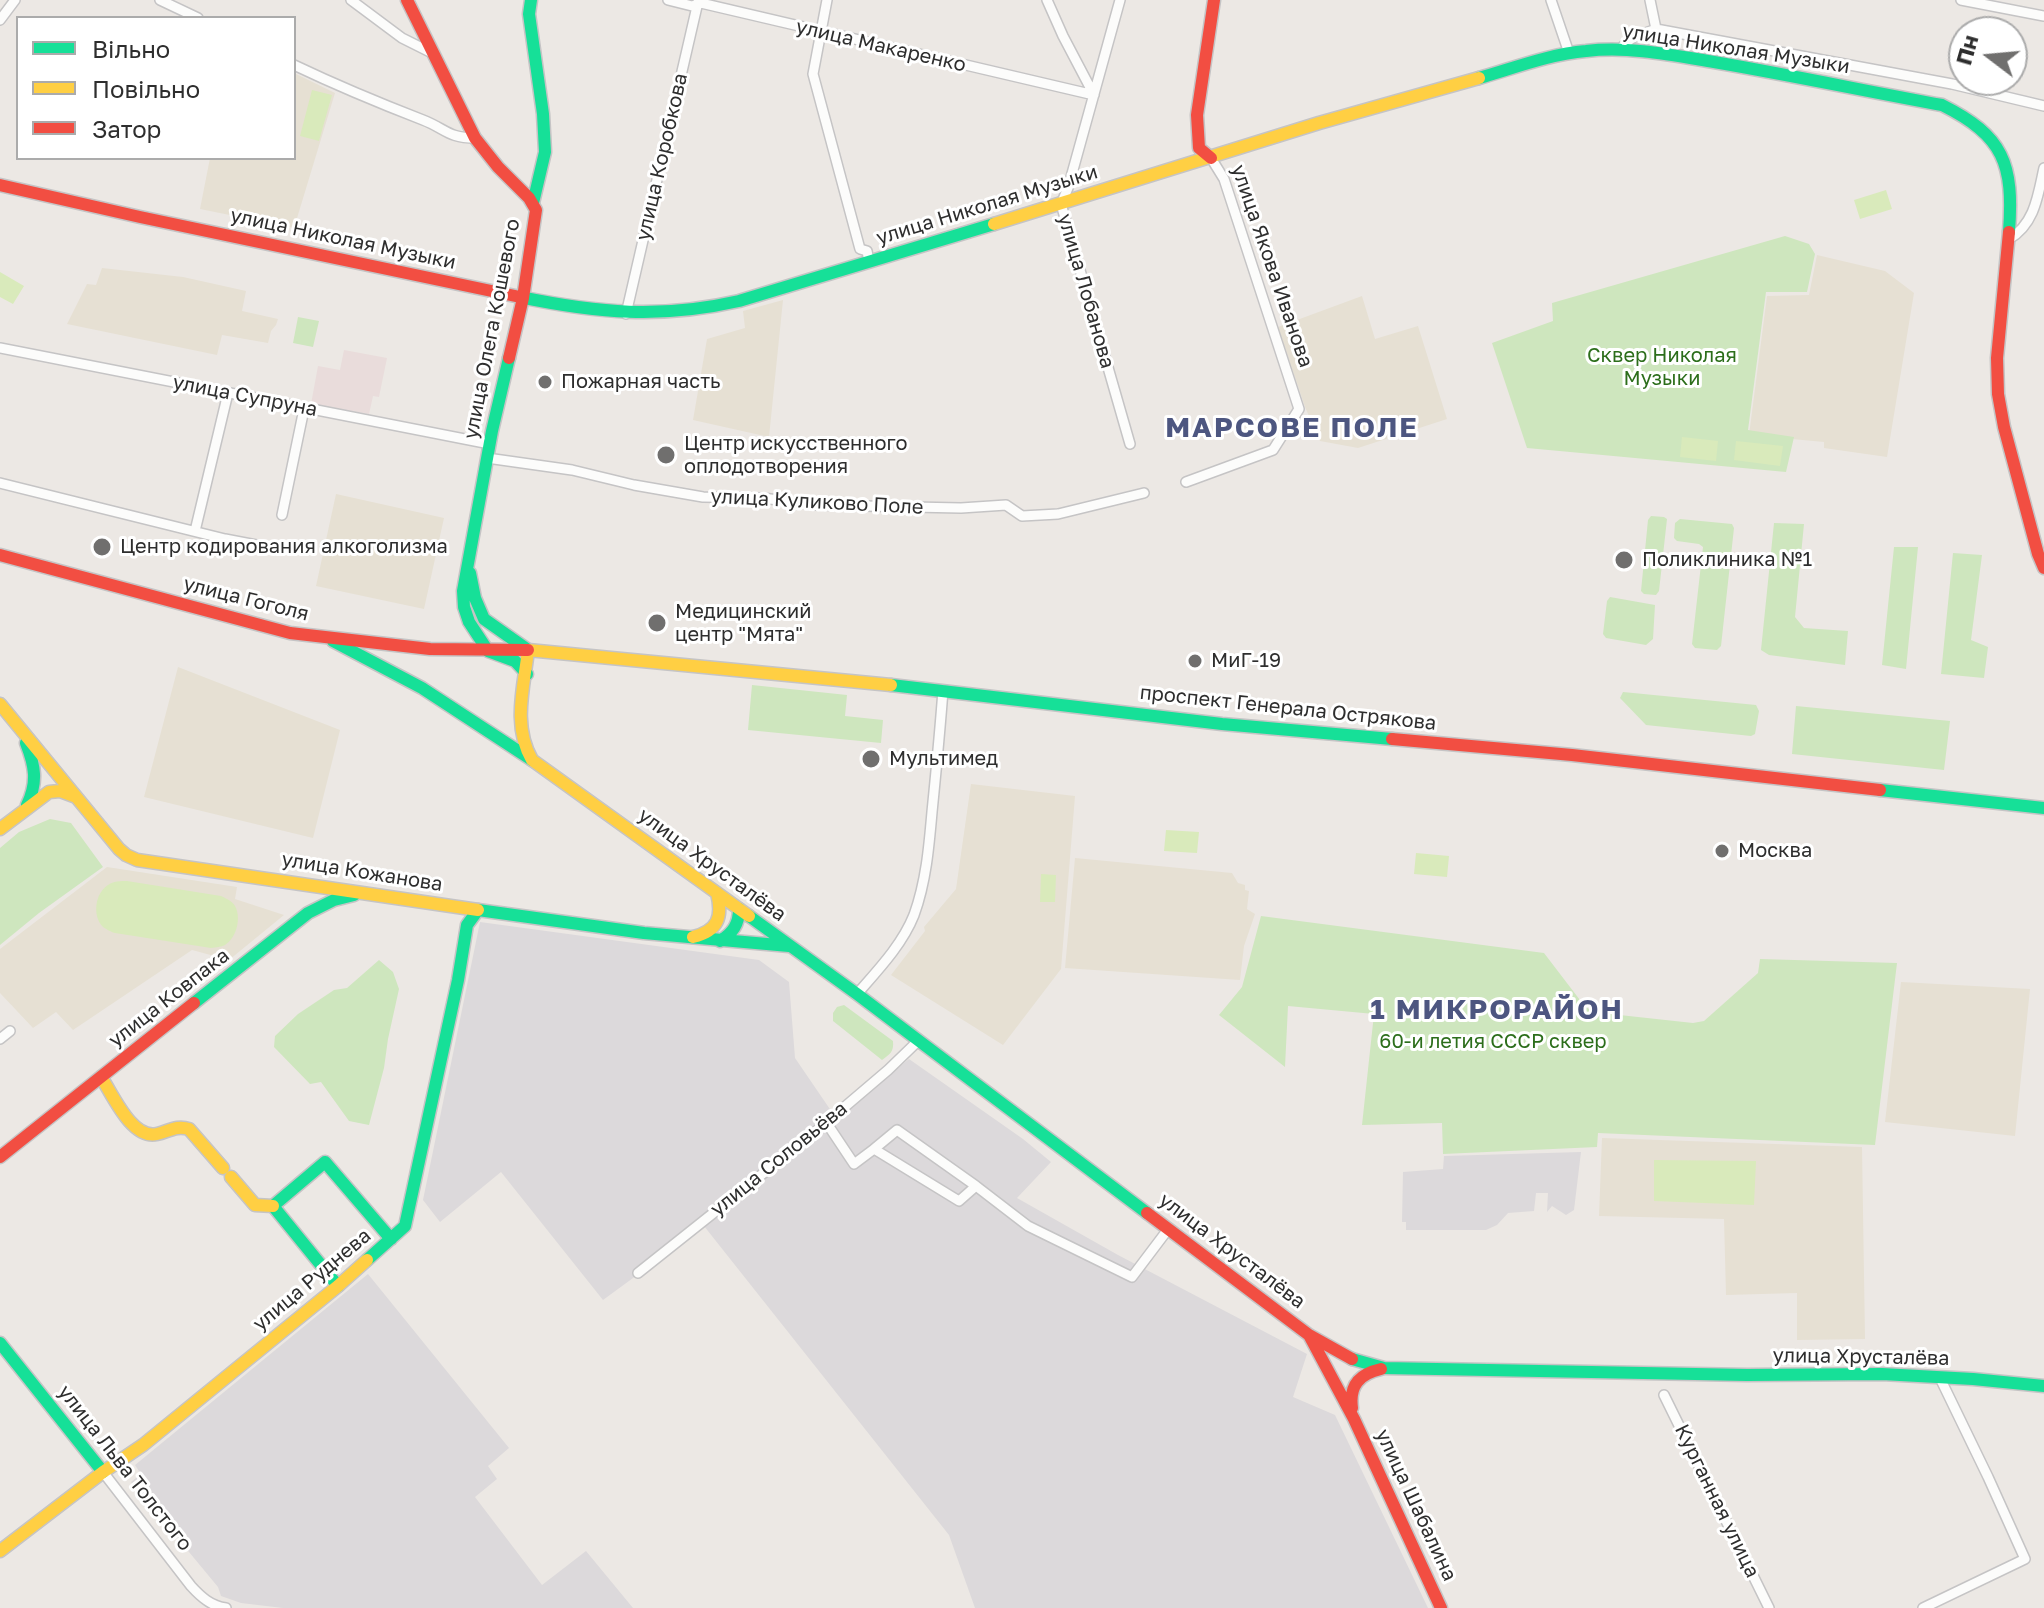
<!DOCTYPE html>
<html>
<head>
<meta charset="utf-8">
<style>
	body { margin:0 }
	#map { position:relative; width:2044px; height:1608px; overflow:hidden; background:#ece8e4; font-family:"Golos Text",sans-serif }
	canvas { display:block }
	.legend { position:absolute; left:16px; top:16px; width:280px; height:144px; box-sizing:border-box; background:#fff; border:2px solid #ababab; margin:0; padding:10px 14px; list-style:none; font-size:24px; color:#2e2e2e }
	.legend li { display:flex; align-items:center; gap:16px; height:40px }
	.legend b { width:40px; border:2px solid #ababab }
	.north { position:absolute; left:1948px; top:16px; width:80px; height:80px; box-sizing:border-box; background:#fff; border:2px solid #ababab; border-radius:50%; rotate:286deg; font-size:22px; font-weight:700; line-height:32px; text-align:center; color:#2e2e2e }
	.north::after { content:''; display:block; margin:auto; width:28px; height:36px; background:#706f6e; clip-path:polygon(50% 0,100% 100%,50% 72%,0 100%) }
</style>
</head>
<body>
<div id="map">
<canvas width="2044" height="1608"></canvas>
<ul class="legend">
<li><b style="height:10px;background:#16e098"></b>Вільно</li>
<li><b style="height:10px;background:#ffcf43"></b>Повільно</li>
<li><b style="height:10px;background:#f24e42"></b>Затор</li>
</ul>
<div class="north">Пн</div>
</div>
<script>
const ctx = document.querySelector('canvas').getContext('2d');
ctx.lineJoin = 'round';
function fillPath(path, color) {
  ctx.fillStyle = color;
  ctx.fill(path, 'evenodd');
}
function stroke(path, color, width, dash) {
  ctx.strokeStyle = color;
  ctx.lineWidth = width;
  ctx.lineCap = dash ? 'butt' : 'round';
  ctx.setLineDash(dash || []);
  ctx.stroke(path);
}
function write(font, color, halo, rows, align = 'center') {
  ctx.font = font + ' "Golos Text",sans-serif';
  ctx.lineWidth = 6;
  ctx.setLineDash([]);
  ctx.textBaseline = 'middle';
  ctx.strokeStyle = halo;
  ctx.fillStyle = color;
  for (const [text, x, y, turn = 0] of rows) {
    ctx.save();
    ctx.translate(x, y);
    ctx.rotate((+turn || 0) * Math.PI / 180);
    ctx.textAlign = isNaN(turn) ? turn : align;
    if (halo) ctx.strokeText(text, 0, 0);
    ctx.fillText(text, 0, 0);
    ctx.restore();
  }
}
const industrial = new Path2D(`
	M480,922l279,38 30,22 6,76 41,60 73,-59 114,80 28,23 -34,36 101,57 189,99 -14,43 42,18 93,193h-453l-26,-73 -245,-309 -101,74 -102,-128 -61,50 -17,-22z
	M1581,1152l-7,58 -8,5 -14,-9 -5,6 1,-19h-12l-2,18 -26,2 -11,12 -11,5h-80v-8h-4l1,-50 40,-3 1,-13z
	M368,1274l141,174 -21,18 9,13 -22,18 67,88 44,-34 47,57h-350l-42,-5 -20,-7 -3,-9 -87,-105 10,-8 -6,-9z`);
const education = new Path2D(`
	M294,73l41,20 -41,135 -94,-19 10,-51h84z
	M1817,255l68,16 29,22 -27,164 -63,-9v-6l-75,-7 18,-139 42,-1z
	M102,268l81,9 63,14 -4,20 36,8 -2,6 -5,6 -3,12 -46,-8 -5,20 -150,-31 20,-40 9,1z
	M1362,296l13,43 43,-13 29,93 -89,29 -38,-7 -15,-34 -27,-80z
	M783,300l-14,137 -76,-17 14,-81 38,-11 -2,-17z
	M336,494l108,24 -20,91 -108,-23z
	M178,667l162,63 -27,108 -169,-41z
	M971,784l104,12 -14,173 -58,76 -112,-70 34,-44 -1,-4 32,-38z
	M1075,858l157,15 6,10 7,2v5l4,1 -2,18 8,5 -11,32 -4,34 -175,-12z
	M107,867l130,20 -2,12 49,16 -55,45 -37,-10 -119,80 -17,-18 -23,16 -33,-35v-44z
	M1901,982l129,7 -15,147 -130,-14z
	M1602,1138l260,9 3,192 -68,1v-47l-71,2 -2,-76 -125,-3z`);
const medical = new Path2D(`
	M344,350l43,8 -8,39 -6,-1 -4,18 -58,-10 7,-38 22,4z`);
const green = new Path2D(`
	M1785,236l24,8 6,10 -8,38h-41l-18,138 46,7 -8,35 -259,-24 -35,-105 61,-22 -1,-18z
	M298,317l21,4 -6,26 -20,-4z
	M1651,516l13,1 3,2 -8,72 -3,4 -12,-1 -3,-3 7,-71z
	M1680,519l52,5 2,4 -13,118 -4,4 -22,-2 -3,-4 11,-97 -4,-3 -22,-3 -3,-3 1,-15z
	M1774,523l30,1 -9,93 9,11 44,3 -3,34 -76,-10 -8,-5z
	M1894,547h24l-12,122 -24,-4z
	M1953,553l29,2 -11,85 17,7 -4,31 -43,-4z
	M1610,597l45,8 -2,34 -7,6 -40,-7 -3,-4 4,-33z
	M752,685l95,10 -2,21 38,4 -2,23 -133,-13z
	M1623,692l133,13 3,6 -4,23 -4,2 -105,-11 -26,-27z
	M1796,706l154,15 -6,49 -152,-16z
	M50,819l21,4 32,44 -64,46 -39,32v-97l19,-16z
	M1261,916l283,37 39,51 9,8 101,11 11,-2 54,-48 2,-14 137,4 -22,182 -277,-12 -1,14 -154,7 -1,-31 -80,2 12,-111 -86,-8 -3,61 -66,-52 23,-28z
	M379,960l14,12 6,17 -11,50 -4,29 -15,57 -20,-4 -28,-39 -11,2 -36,-37 1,-11 23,-22 36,-24 13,-2z
	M844,1005l49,36c1,11 -3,13 -11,19l-49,-39v-8l4,-6z`);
const pitch = new Path2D(`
	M312,90l20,5 -13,46 -19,-5z
	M1886,190l6,19 -32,10 -6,-19z
	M0,272l24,14 -11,18 -13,-7z
	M1682,437l36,4 -2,20 -36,-4z
	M1736,441l47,5 -3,20 -46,-6z
	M1166,830l33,2 -2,21 -33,-2z
	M1416,853l33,3 -2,21 -33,-3z
	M1041,874l15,1 -1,27h-15z
	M127,881l94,15c6,3 12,5 15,12 5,12 0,30 -11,37 -4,2 -9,2 -14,3l-96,-15c-2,0 -11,-5 -12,-6 -11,-11 -8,-34 5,-42 5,-4 13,-4 19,-4z
	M1654,1160l102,1 -2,44 -100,-4z`);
const street = new Path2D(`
	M160,0l38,18
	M351,0l51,38 30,15
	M668,0l24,6 9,-3 393,92
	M827,0l-14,74 47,175 7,2 2,10
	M1047,0l16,36 31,59
	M1120,0l-52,188 -7,16 69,240
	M1551,0l18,53
	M1650,0l6,29
	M1961,0l83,16
	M0,20l15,-20
	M1621,48l11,-10 24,-9 296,55 92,22
	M294,65c42,20 85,38 129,55 23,9 25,18 52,18
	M2009,239c26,-15 29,-44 35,-71
	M626,314l72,-312
	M0,348l490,96
	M487,458l85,12 62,15 69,12 60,1 52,7 146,3 45,-3 16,11 36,-2 86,-21
	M1186,482l87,-32 26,-41 -75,-230 -13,-21
	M0,483l225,56 47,9
	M282,515l22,-106
	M195,531l33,-138
	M857,994c21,-24 45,-49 57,-79 12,-33 15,-68 18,-103 4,-40 8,-81 11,-122
	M0,1039l10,-8
	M826,1122l28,42 20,-15 85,52 17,-15 52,40 104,51 37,-49
	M874,1149l23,-19 79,56
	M638,1273l176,-140 74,-63 30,-29
	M1664,1395l105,213
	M103,1472l88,114c10,11 20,20 35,22
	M1923,1608l102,-49 -37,-82 -48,-99`);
const fast = new Path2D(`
	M531,0l-2,14 14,100 2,38 -12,51
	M1479,78c35,-10 71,-24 107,-27 43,-5 86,4 128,11 76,13 152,29 228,43 62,31 72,59 67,127
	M520,297c78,16 140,22 219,4l255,-77
	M509,358l-17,73 -29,160 1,16 5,15 19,29 27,10 12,13
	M470,573l5,25 9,21 44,31
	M333,641l89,47 110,72
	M891,685l331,39 170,15
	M26,743c9,23 12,39 1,62
	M1880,790l164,18
	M749,916l108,78 290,219
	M720,941c13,-8 19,-17 19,-32
	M194,1003l114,-90 26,-13 20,-5
	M367,1260l38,-34 53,-246 9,-55 11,-15 166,23 145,13
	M338,1286l-65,-80 52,-44 66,77
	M0,1343l103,129
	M1352,1359l32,9 363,7 135,-1 91,5 71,7`);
const slow = new Path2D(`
	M994,224l325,-101 160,-45
	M528,650c-4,37 -16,75 4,110l217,156
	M528,650l363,35
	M0,704l119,145 7,6 11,5 341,50
	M0,829l49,-37 11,-1 16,6
	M693,937c25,-6 30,-20 24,-44
	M101,1077c12,18 31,63 56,57 12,-3 20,-9 32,-5l34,39
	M231,1177l24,28 18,1
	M0,1551l103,-79 40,-27 195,-159 29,-26`);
const jam = new Path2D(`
	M407,0l68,138 23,29 31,31 7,12 -13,88 -14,60
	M1211,158l-12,-10 -2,-33 17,-115
	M0,185l140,32 380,80
	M2009,232l-12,126 1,36 6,33 34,127 6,14
	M0,555l290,78 140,16 98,1
	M1392,739l180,16 308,35
	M0,1157l194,-154
	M1147,1213l162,122 43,24
	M1309,1335l45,84 87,189
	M1352,1408c-3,-22 7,-34 29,-39`);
const markers = [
	[545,382,8,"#706f6e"],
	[666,455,10,"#706f6e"],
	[102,547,10,"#706f6e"],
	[1624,560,10,"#706f6e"],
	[657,623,10,"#706f6e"],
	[1195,661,8,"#706f6e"],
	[871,759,10,"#706f6e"],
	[1722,851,8,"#706f6e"]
];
const streetNames = [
	["улица Макаренко",881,46,13],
	["улица Николая Музыки",1736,49,9],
	["улица Коробкова",662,157,-77],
	["улица Николая Музыки",987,205,-17],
	["улица Николая Музыки",343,239,12],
	["улица Якова Иванова",1272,266,71],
	["улица Лобанова",1086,291,74],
	["улица Олега Кошевого",492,329,-79],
	["улица Супруна",245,396,11],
	["улица Куликово Поле",817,502,3],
	["улица Гоголя",246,599,14],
	["проспект Генерала Острякова",1288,708,6],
	["улица Хрусталёва",712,865,36],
	["улица Кожанова",362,872,9],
	["улица Ковпака",169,998,-38],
	["улица Соловьёва",779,1159,-39],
	["улица Хрусталёва",1232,1251,37],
	["улица Руднева",312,1280,-40],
	["улица Хрусталёва",1861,1357,1],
	["улица Льва Толстого",125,1468,52],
	["Курганная улица",1717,1501,64],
	["улица Шабалина",1416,1505,65]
];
const parkNames = [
	["Сквер Николая",1662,356],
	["Музыки",1662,379],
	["60-и летия СССР сквер",1493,1042]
];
const poiNames = [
	["Пожарная часть",561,382],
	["Центр искусственного",684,444],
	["оплодотворения",684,467],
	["Центр кодирования алкоголизма",120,547],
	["Поликлиника №1",1642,560],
	["Медицинский",675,612],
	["центр \"Мята\"",675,635],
	["МиГ-19",1211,661],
	["Мультимед",889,759],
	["Москва",1738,851]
];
const districtNames = [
	["МАРСОВЕ ПОЛЕ",1292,428],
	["1 МИКРОРАЙОН",1497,1010]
];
fillPath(industrial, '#dcd9db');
fillPath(education, '#e6e0d3');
fillPath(medical, '#e9dcdb');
fillPath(green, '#cee6be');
fillPath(pitch, '#d9eabb');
stroke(street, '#c5c4c5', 12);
stroke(fast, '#c5c4c5', 15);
stroke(slow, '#c5c4c5', 15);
stroke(jam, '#c5c4c5', 15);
stroke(street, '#fcfcfb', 9);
stroke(fast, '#16e098', 12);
stroke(slow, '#ffcf43', 12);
stroke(jam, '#f24e42', 12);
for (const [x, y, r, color] of markers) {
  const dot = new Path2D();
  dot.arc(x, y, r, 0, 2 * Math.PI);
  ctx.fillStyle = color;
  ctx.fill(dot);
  stroke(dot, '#fff', 3);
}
write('20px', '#2e2e2e', '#fff', streetNames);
write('20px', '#2c6e1b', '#fff', parkNames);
write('20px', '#2e2e2e', '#fff', poiNames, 'left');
ctx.letterSpacing = '2px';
write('bold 28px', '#4d5680', '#fff', districtNames);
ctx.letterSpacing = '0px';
</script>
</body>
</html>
